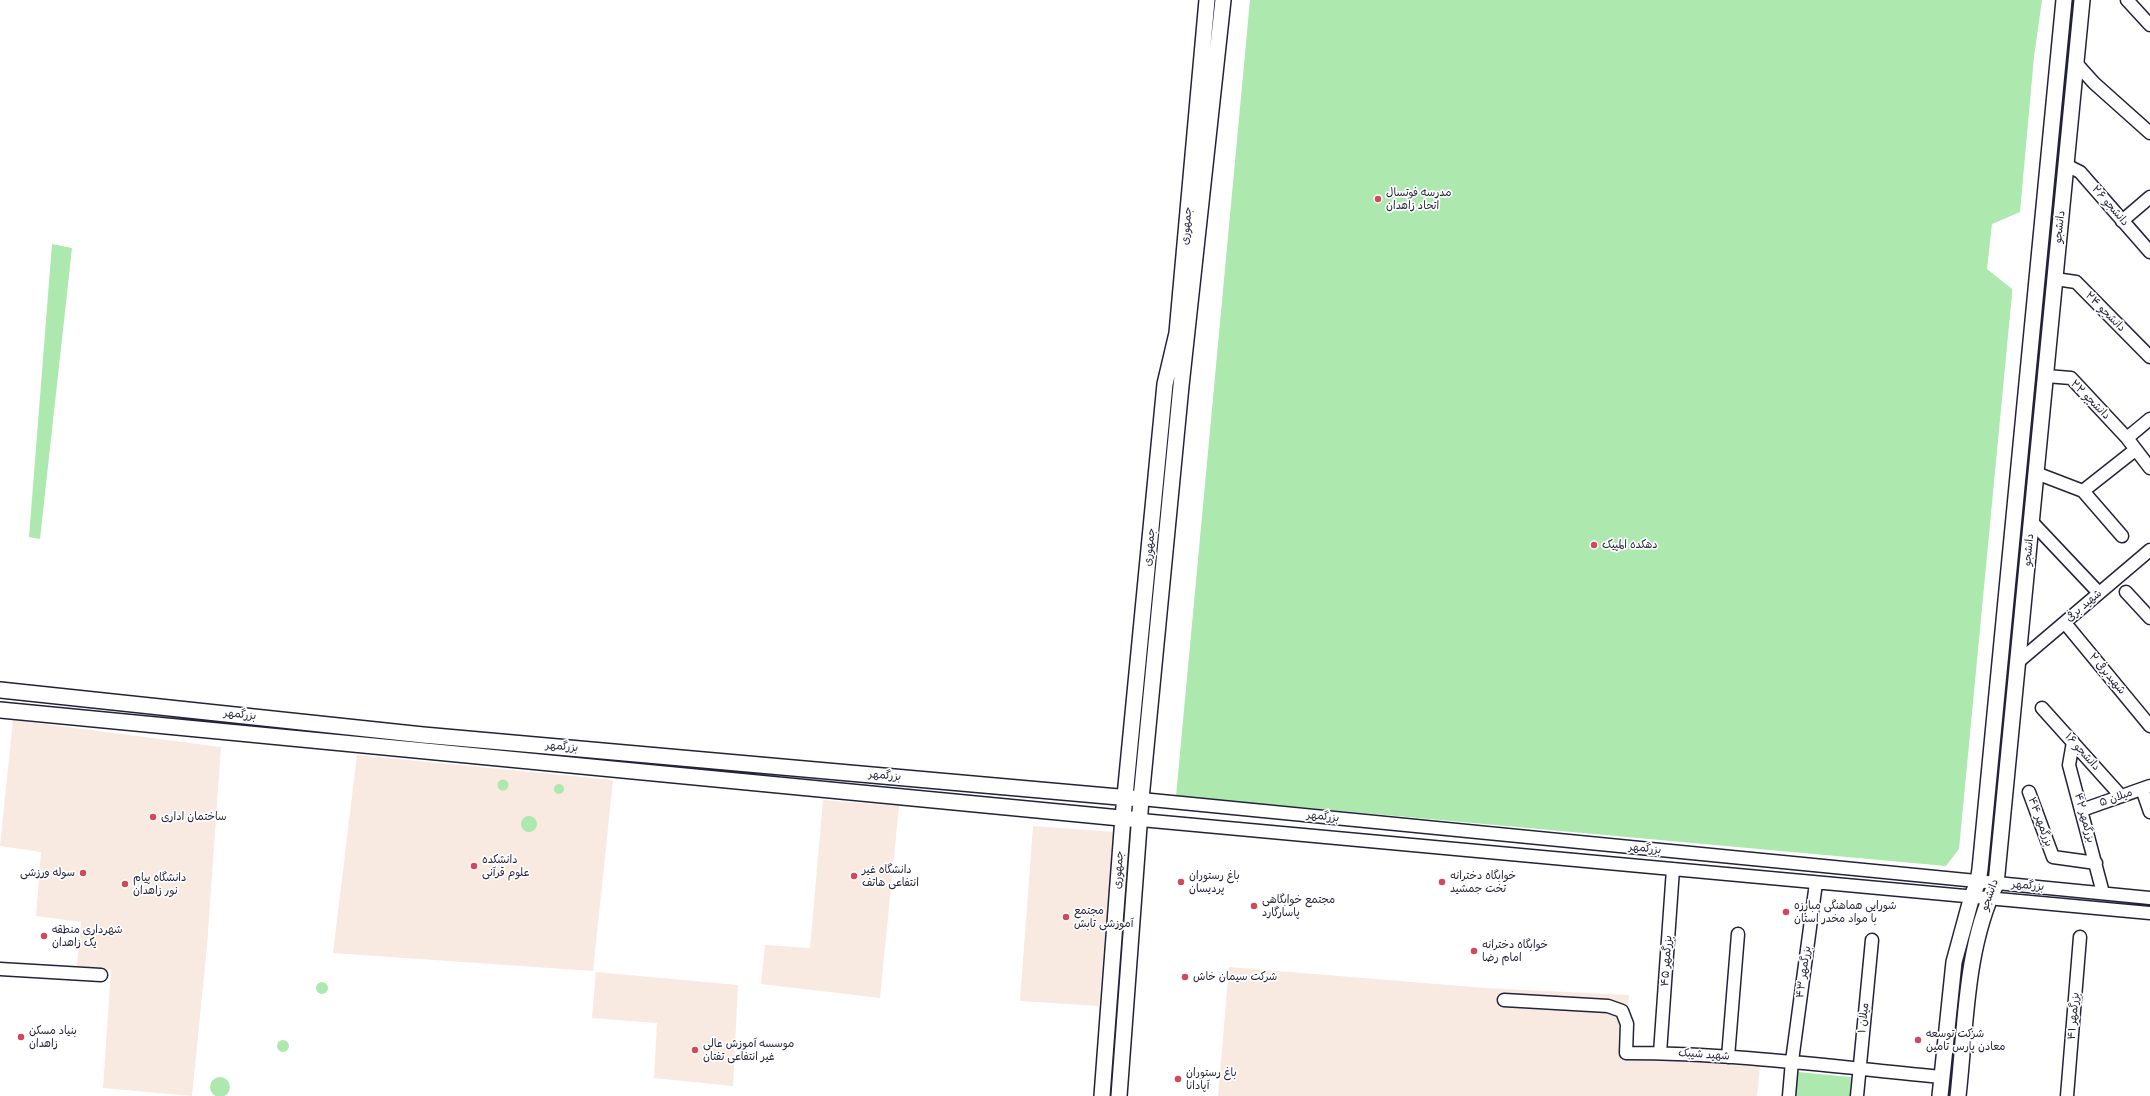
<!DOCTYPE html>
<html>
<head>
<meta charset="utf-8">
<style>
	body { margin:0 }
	canvas { display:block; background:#fff }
</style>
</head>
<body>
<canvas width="2150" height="1096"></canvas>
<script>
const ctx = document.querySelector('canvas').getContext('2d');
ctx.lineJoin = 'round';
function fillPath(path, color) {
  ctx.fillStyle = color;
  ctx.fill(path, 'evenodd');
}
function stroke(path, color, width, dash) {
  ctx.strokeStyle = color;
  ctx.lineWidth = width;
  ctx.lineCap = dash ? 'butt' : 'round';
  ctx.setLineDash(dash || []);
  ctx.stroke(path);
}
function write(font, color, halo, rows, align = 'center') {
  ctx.font = font + ' "Balsamiq Sans","Playpen Sans Arabic",sans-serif';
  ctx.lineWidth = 3.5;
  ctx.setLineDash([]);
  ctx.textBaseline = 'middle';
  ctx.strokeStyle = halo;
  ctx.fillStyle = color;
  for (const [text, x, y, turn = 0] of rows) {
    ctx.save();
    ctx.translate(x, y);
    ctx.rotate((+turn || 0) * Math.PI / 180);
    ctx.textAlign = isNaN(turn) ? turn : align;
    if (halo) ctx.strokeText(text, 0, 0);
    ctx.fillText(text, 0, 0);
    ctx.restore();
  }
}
const built = new Path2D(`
	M13,720l208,27 -14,199 -15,150 -89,-8 8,-118 -34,-4 4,-44 -45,-6 5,-64 -41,-6z
	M357,755l256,25 -20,191 -260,-18z
	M823,800l76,6 -19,192 -119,-14 4,-39 45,3z
	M1033,826l81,6 -15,174 -79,-5z
	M1229,967l256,21 144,7 -5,62 136,10 -3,29h-539z
	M596,972l142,13 -5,101 -79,-8 3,-55 -65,-5z`);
const green = new Path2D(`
	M1250,0h792l-8,57 -14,155 -28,12 -5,45 25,20v5l-53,555 -13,17 -770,-70z
	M52,244l20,4 -32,291 -11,-2z
	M497.5 785a5.5 5.5 0 1 1 11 0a5.5 5.5 0 1 1-11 0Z
	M554 789a5 5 0 1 1 10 0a5 5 0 1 1-10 0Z
	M521 824a8 8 0 1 1 16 0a8 8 0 1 1-16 0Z
	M316 988a6 6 0 1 1 12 0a6 6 0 1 1-12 0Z
	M277 1046a6 6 0 1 1 12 0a6 6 0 1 1-12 0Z
	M1798,1072l53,5 -1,19h-54z
	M210 1087a10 10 0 1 1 20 0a10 10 0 1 1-20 0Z`);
const minor = new Path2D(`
	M2127,0l23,25
	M2076,63l18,20 56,50
	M2066,165l14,7 70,80
	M2122,221l28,-24
	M2055,279l21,3 74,75
	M2046,376l25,2 56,60 23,30
	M2127,438l23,-19
	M2036,473l47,18 39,45
	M2083,491l52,-41
	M2031,521l68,72
	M2126,592l24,26
	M2065,623l85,103
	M2018,662l132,-112
	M2042,708l79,88
	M2073,742l-4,23 34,128
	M2142,789l8,23
	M2029,792l24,65 43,6
	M1141,799l1009,99
	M2082,810l68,-24
	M1141,820l1009,93
	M0,969l101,6
	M1504,1000l104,6 14,5 5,13 -1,29c106,0 211,14 316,24
	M1660,1053l13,-184
	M1728,1057l10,-123
	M1789,1096l3,-35 24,-178
	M1857,1096l15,-156
	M2067,1096l13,-159`);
const major = new Path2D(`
	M0,690l423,45 718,64
	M0,710l1141,110
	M1102,1096l21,-279 42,-433 12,-51 30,-333
	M1119,1096l22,-297 40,-413 42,-386
	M1940,1096l14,-134 18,-66 6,-14 2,-13 84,-869
	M1958,1096c8,-71 7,-147 38,-212l86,-884`);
const markers = [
	[1378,199,4,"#d1495b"],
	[1594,545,4,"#d1495b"],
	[153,817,4,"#d1495b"],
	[474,866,4,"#d1495b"],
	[83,873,4,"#d1495b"],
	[854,876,4,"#d1495b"],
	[1181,882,4,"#d1495b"],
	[1442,882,4,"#d1495b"],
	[125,884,4,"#d1495b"],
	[1254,906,4,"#d1495b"],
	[1786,912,4,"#d1495b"],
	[1066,917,4,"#d1495b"],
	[44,936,4,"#d1495b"],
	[1474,951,4,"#d1495b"],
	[1185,977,4,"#d1495b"],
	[21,1037,4,"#d1495b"],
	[1918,1040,4,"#d1495b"],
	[695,1050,4,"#d1495b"],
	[1178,1079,4,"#d1495b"]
];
const poiNames = [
	["مدرسه فوتسال",1386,193],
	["اتحاد زاهدان",1386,206],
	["دهکده المپیک",1602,545],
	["ساختمان اداری",161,817],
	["دانشکده",482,860],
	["علوم قرآنی",482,873],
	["دانشگاه غیر",862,870],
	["انتفاعی هاتف",862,883],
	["سوله ورزشی",75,873,"right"],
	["باغ رستوران",1189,876],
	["پردیسان",1189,889],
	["خوابگاه دخترانه",1450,876],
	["تخت جمشید",1450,889],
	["دانشگاه پیام",133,878],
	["نور زاهدان",133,891],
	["مجتمع خوابگاهی",1262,900],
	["پاسارگارد",1262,913],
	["شورایی هماهنگی مبارزه",1794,906],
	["با مواد مخدر استان",1794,919],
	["مجتمع",1074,911],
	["آموزشی تابش",1074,924],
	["شهرداری منطقه",52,930],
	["یک زاهدان",52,943],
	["خوابگاه دخترانه",1482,945],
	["امام رضا",1482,958],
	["شرکت سیمان خاش",1193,977],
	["بنیاد مسکن",29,1031],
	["زاهدان",29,1044],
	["شرکت توسعه",1926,1034],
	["معادن پارس تامین",1926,1047],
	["موسسه آموزش عالی",703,1044],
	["غیر انتفاعی تفتان",703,1057],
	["باغ رستوران",1186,1073],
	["آپادانا",1186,1086]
];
const streetNames = [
	["دانشجو ۲۶",2110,206,49],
	["جمهوری",1187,226,-85],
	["دانشجو",2060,227,-84],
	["دانشجو ۲۴",2105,312,45],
	["دانشجو ۲۲",2090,400,45],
	["جمهوری",1150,547,-84],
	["دانشجو",2029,550,-85],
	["شهید برفی",2084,606,-40],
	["شهیدبرفی ۲",2107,674,50],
	["بزرگمهر",240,715,6],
	["بزرگمهر",562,747,5],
	["دانشجو ۱۶",2082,752,48],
	["بزرگمهر",885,776,5],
	["میلان ۵",2116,798,-19],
	["بزرگمهر",1323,817,6],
	["بزرگمهر ۴۲",2084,818,75],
	["بزرگمهر ۴۴",2040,822,70],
	["بزرگمهر",1645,849,6],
	["جمهوری",1119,870,-86],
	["بزرگمهر",2028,886,5],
	["دانشجو",1990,895,-70],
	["بزرگمهر ۴۵",1667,961,-86],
	["بزرگمهر ۴۳",1804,972,-82],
	["بزرگمهر ۴۱",2074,1016,-85],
	["میلان ۱",1864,1018,-84],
	["شهید شیبک",1704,1055,4]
];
fillPath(built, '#f8e9e1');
fillPath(green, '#ade8ae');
stroke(minor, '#22223b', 15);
stroke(major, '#22223b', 18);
stroke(minor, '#fff', 12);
stroke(major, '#fff', 15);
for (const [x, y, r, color] of markers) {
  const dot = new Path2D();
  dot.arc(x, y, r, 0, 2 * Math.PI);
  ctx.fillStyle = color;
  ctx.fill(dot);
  stroke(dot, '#fff', 1.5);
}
write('11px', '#22223b', '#fff', poiNames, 'left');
write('11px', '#22223b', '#fff', streetNames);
</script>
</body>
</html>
